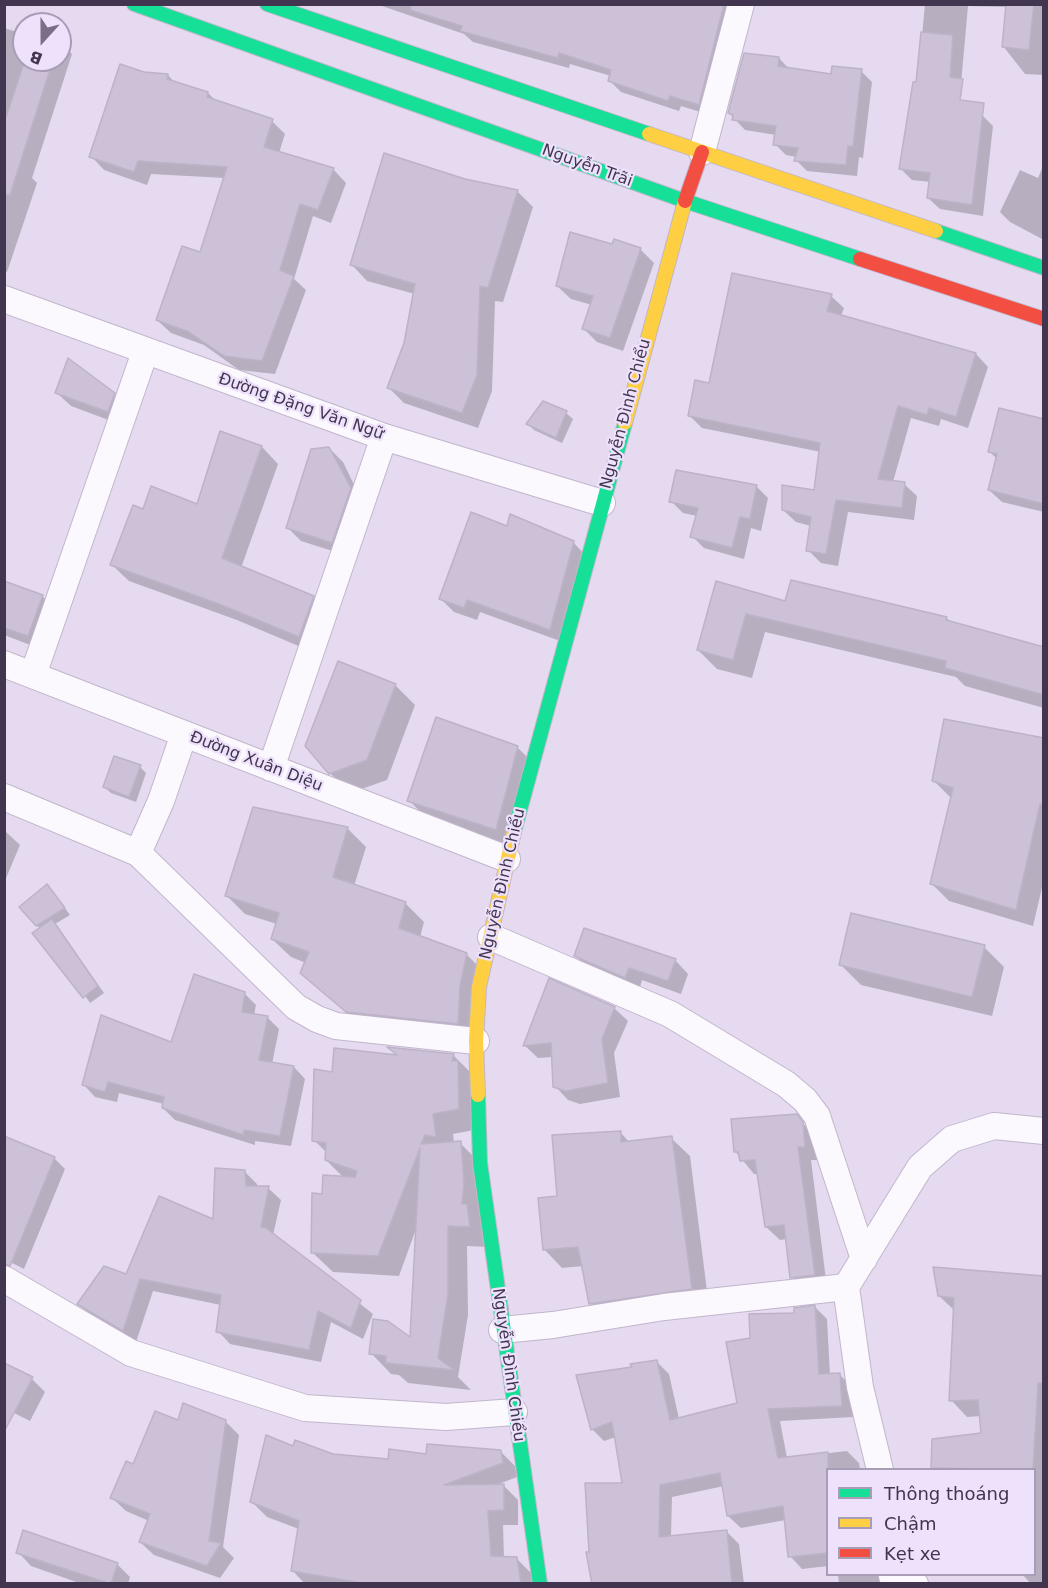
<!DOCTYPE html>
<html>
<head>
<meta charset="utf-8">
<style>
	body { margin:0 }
	#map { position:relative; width:1048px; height:1588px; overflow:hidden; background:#e5daf0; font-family:"DejaVu Sans",sans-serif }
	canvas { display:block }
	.frame { position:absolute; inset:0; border:6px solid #423550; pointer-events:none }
	.legend { position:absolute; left:826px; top:1468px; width:210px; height:108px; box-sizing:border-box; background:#eee1fc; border:2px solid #a99cb7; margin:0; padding:8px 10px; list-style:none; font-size:18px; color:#423550 }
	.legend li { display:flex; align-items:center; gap:12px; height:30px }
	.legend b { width:30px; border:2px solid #a99cb7 }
	.north { position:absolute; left:12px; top:12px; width:60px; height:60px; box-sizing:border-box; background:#eee1fc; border:2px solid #a99cb7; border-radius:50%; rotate:201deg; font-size:16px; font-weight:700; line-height:24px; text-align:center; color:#423550 }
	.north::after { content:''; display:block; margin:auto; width:21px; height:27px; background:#7b6f88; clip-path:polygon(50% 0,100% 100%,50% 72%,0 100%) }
</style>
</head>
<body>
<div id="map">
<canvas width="1048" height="1588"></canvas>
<div class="frame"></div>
<ul class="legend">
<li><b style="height:8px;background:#16e098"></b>Thông thoáng</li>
<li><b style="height:8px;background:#ffcf43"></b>Chậm</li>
<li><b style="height:8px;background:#f24e42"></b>Kẹt xe</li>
</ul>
<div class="north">B</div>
</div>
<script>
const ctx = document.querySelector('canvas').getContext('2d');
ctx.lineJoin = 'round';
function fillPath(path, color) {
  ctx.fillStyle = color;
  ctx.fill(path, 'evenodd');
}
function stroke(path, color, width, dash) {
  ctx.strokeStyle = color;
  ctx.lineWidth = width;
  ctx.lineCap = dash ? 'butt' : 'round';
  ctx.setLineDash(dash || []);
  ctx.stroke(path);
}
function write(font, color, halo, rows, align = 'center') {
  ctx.font = font + ' "DejaVu Sans",sans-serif';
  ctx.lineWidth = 4.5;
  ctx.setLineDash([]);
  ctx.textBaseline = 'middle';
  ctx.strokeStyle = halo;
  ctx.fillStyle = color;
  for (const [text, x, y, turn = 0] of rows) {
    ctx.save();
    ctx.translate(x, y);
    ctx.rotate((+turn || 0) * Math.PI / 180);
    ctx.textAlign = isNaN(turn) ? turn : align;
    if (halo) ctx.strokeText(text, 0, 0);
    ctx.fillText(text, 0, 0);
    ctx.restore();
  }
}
const shadow = new Path2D(`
	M376,4h361l-27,111 -29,-9 -2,5 -58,-19 -11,-11 1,-5 -41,-12 -1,4 -96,-26 -9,-8z
	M925,4h119v71l-19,-1 -22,-28 5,-39 -40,-1 -9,100 23,9 11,11 -10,90 -43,-7 -12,-11 3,-16 -19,-2 -12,-12 17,-78z
	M4,28l20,6v26h36v-18l12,12 -40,124 5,5 -30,89 -3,-1z
	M779,58l10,11 43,6 29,-4 11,11 -9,76 -4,-1 -2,19 -50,-5 -11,-11 1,-3 -11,-2 -11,-11 1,-9 -31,-5 -16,-17z
	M143,73l25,2 8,9 32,9 8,8 56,20 13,13 -6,19 54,16 13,14 -15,40 -18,-7 -19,63 12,11 -31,84 -36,-4 -35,-25 -33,-12 -14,-13 44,-66 24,-76 -74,-4 -4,11 -43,-15 -13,-14z
	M1044,164v76l-34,-18 -10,-10 20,-42 18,8z
	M465,180l52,11 16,16 -30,95 -8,-1 -3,90 -14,37 -74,-25 -15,-15 17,-44 9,-50 -48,-13 -15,-16z
	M613,245l27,4 14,14 -31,88 -26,-9 -14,-14 9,-23 -21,-6 -14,-13z
	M831,296l13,12 -3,8 135,38 12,13 -20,61 -27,-9 -2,7 -28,-8 -18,64 11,2 13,12 -3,24 -66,-8 -10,54 -17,-3 -13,-13 3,-24 -15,-4 -13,-12 33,-18 5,-40 -119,-24 -12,-12 20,-31z
	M57,393l57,1 14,14 -6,17 -51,-19z
	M566,413l7,6 -11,24 -28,-13 -6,-6z
	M1044,421v91l-42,-10 -13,-12 8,-31 -7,-7z
	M221,433l41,14 16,17 -37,104 72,30 16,16 -14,39 -78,-33 -108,-39 -17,-16 32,-54 54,-5z
	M329,448l14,14 20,41 -18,52 -44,-14 -13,-13z
	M756,486l12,12 -7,33 -10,-3 -7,31 -40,-11 -12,-12 5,-20 -14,-3 -12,-12z
	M509,528l64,14 13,14 -23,86 -83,-30 -3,8 -23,-8 -14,-14z
	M4,582l38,14 14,13 -15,40 -37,-14z
	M717,583l70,19 159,16 5,4 93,26v60l-79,-22 -9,-9 -191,-45 -13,46 -35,-9 -19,-19z
	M395,685l20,20 -28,75 -37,13 -20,-20z
	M1044,739v140l-11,47 -84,-25 -17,-17 19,-86 -17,-17z
	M517,747l18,18 -22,81 -87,-28 -17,-18z
	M140,767l6,6 -10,29 -25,-9 -7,-6z
	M347,828l19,19 -12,39 51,17 19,19 -4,15 46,17 19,19 -9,69 -110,-12 -65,-57 5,-10 -15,-6 -19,-18 5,-15 -32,-10 -19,-19z
	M4,830l16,15 -16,38z
	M53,892l17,23 -15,9 49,69 -14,10 -50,-74 -19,-22z
	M984,947l20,20 -12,49 -131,-31 -20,-20z
	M576,956l99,4 13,14 -7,20 -39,-14 -3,11 -50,-21z
	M244,993l12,12 -2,10 13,2 12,12 -7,35 22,3 11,12 -14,67 -36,-5v4l-80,-25 -12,-12 1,-4 -45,-11 -2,9 -22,-5 -11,-12 88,-41z
	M614,1008l14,13 -14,32 6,44 -40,7 -12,-4 -13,-14 -2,-29 -15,1 -14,-13z
	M453,1055l20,20 6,54 -26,5 1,9h6l20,20 9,84 -22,-1 1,69 -10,62 13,13 -63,-7 -9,-8 -8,-1 -20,-21 40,-13 5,-111 -17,47 -66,-4 -21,-20 11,-56 21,-18 -18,-18 1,-7 -13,-13 19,-67 66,-16z
	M796,1116l20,21 2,23h-7l16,128 -22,3 -13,-14 -5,-38 -7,1 -14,-13 -8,-53h-4l-19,-23z
	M620,1132l10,11 41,-5 19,18 19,151 -101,14 -18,-18 -7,-37 -21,2 -18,-19 14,-51z
	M4,1137l50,21 11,11 -41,100 -20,-10z
	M245,1172l12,12v4h11l13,12 -8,35 100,79 -10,25 -32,-17 -10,40 -91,-18 -12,-13 3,-26 -68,-14 -17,51 -44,-25 -13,-13 136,-83z
	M1044,1278v306h-13l-9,-10h12v-104l-101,-2 49,-34 -1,-18 -14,1 -16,-17 4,-89 -16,-15z
	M815,1307l12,12 3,56h10l12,12 1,30 -73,4 7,37 60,-7 12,12 1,7h-32v96l-26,3 -12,-13 -4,-36 -45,8 -13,-12 -4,-30 -52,11 -1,40 55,-6 13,13 5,40h-152l-2,-30 34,-70 -8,-47 -12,4 -12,-12 42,-60 23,-7 12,12 10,45 60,-15 12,-65z
	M32,1379l13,13 -15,29 -26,-13z
	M225,1421l14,14 -16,112 11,11 -14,20 -66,-23 -14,-13 9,-21 -23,-10 -14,-13 21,-32 46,-43z
	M294,1447l39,8 57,6 110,-10 15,15 2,11 -21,8h7l15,15v25h-15l1,33h12l15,15 3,11h-229l-13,-14 7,-41 -32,-12 -15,-15z
	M18,1552l99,12 13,13 -2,7h-46l-51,-18z
	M838,1574h43l2,10h-44z`);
const building = new Path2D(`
	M411,4h313l-25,101 -29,-9 -2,5 -60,-20 3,-11 -52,-17 -1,5 -98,-27 2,-5 -52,-16z
	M1006,4h28l-5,46 -27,-3z
	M921,32l32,3 -3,42 13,2 -3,21 24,3 -12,102 -45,-7 3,-25 -31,-4 14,-87h3z
	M744,53l35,4 -1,9 53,8 1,-8 30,3 -9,78 -5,-1 -2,19 -52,-4 4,-13 -25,-3 3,-19 -44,-6 1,-5 -5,-2z
	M25,60h28l-43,135 -6,-1v-71z
	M120,64l24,8 24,2 -1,5 41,13 -1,5 66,22 -9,28 70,21 -16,42 -18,-6 -20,66 14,6 -32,85 -38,-5 -35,-24 -33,-12 26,-74 18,6 27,-85 -89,-6 -4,11 -45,-15z
	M384,153l81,26 53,11 -30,98 -8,-2 -3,89 -15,38 -75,-25 17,-45 11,-59 -65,-19z
	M570,232l42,12 2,-5 27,9 -31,90 -28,-9 11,-33 -37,-10z
	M732,273l100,21 -5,17 149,42 -20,64 -27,-9 -2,7 -29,-9 -20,73 27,3 -3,26 -66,-8 -10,54 -20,-3 5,-34 -29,-7v-25l32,5 6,-47 -132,-27 7,-36 14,3z
	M68,358l47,35 -7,19 -53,-19z
	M543,401l24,10 -11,27 -30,-14z
	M999,408l45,11v85l-56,-14 9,-36 -9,-2z
	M220,431l42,15 -40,112 92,38 -15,41 -80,-33 -109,-39 23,-60 10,4 8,-23 46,18z
	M329,447l22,41 -19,55 -46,-15 25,-79z
	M676,470l81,15 -7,34 -10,-2 -8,31 -42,-11 8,-29 -29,-6z
	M471,512l36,14 3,-12 64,27 -24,89 -83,-30 -3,8 -25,-9z
	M791,580l156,37 -1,3 98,27v48l-99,-27 1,-7 -200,-47 -13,46 -36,-10 19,-69 69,20z
	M4,581l39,14 -15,41 -24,-8z
	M338,661l58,23 -29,76 -38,14 -24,-28z
	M436,717l82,29 -22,84 -89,-29z
	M944,719l100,19v67l-4,-1 -24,106 -86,-26 23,-96 -21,-7z
	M114,756l27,9 -12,32 -26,-10z
	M253,807l95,20 -15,50 73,25 -7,26 68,25 -7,33 -2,38 -112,-12 -46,-39 9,-21 -38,-13 8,-26 -54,-17z
	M47,884l18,24 -29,18 -17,-19z
	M851,913l134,32 -13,52 -133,-32z
	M52,919l46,67 -15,12 -51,-65z
	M584,928l92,31 -8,22 -39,-13 -4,10 -51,-22z
	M194,974l51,18 -3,20 26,4 -9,44 35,6 -14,70 -36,-6v5l-82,-27 2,-11 -56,-15 -3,10 -23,-7 19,-70 70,27z
	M549,978l66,29 -13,32 6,44 -42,8 -13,-4 -2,-44 -28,3z
	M387,1047l67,7 -2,7h6l1,48 -26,5 3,23 -11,-2 -4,9 40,-3 3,43 -2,20h5l3,23 -22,-1v68l-10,64 16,12 -68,-7v-7l-17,-2 4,-35 15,2 22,16 10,-189 -42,108 -67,-3 1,-60 10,1 1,-19 32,2 2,-6 -32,-11 1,-17 -14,-2 2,-72 18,3 2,-24 63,7z
	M797,1114l6,8 2,25h-7l17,128 -25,3 -6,-53 -19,2 -10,-67 -15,1 -2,-9h-4l-3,-33z
	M621,1131v11l51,-6 20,153 -103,15 -11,-57 -35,3 -5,-52 19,-2 -5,-61z
	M4,1136l51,21 -45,109 -6,-2z
	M215,1168l30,2 1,16h23l-8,41 5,1 95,72 -10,28 -33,-17 -9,39 -93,-18 5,-37 -81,-16 -17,52 -46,-27 27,-38 22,8 33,-78 54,23z
	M933,1267l111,9v107h-6l-5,87 -102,-2 1,-29 49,-6 -3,-33 -29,1 5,-103 -16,-2z
	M815,1305l4,69 21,-1 2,33 -74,3 10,49 50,-6v101l-40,4 -5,-51 -56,10 -7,-43 -60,12 -1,52 68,-7 5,54h-140l-6,-32h3l-4,-69h37l-10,-61 -21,8 -15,-55 56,-8 -2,-3 27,-4 13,60 67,-17 -11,-61 24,-4 -1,-24 45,-1v-5z
	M4,1363l29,14 -29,55z
	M183,1403l43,17 -17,121 12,2 -14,23 -68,-24 11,-28 -40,-16 16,-37 7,3 22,-53 23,9z
	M266,1435l27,11 2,-6 38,14 55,5 1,-10 37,5 1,-10 74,6 2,13 -59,22 60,-1v26l-16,1 3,45 26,1 4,27h-154l-76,-13 8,-50 -49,-19z
	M23,1530l95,33 -7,21 -95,-31z`);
const street = new Path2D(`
	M702,152l39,-148
	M4,299l380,138 218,66
	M4,664l503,195
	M33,675l112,-323
	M271,768l113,-331
	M4,797l134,56 158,154 21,12 19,7 140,15
	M138,853l23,-52 23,-67
	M491,937l179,77 116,70 19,16 12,16 47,143
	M4,1279l127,74 174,55 141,9 68,-5
	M502,1330l51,-5 111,-18 182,-20
	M880,1470l-20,-83 -14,-100 74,-120 32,-28 42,-13 50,5
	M892,1576l23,8`);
const fast = new Path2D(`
	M134,4l551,197 175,58
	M267,4l382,130
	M936,231l108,37
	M514,832l111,-409
	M478,1095l2,68 60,421`);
const slow = new Path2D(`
	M649,134l287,97
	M625,423l60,-222
	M478,1095l-2,-54 3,-54 35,-155`);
const jam = new Path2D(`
	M685,201l17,-49
	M860,259l184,60`);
const streetNames = [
	["Nguyễn Trãi",587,166,20],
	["Đường Đặng Văn Ngữ",301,407,19],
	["Nguyễn Đình Chiểu",626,414,-75],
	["Đường Xuân Diệu",256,762,21],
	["Nguyễn Đình Chiểu",503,884,-77],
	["Nguyễn Đình Chiểu",508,1365,82]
];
fillPath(shadow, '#0003');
fillPath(building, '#ccc1d7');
stroke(building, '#bdb2c8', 1.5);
stroke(street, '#c1b6cc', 28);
stroke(fast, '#c1b6cc', 16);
stroke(slow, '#c1b6cc', 16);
stroke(jam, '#c1b6cc', 16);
stroke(street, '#fbf9fd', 26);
stroke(fast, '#16e098', 14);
stroke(slow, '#ffcf43', 14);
stroke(jam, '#f24e42', 14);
write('16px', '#423550', '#eee1fc', streetNames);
</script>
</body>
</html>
